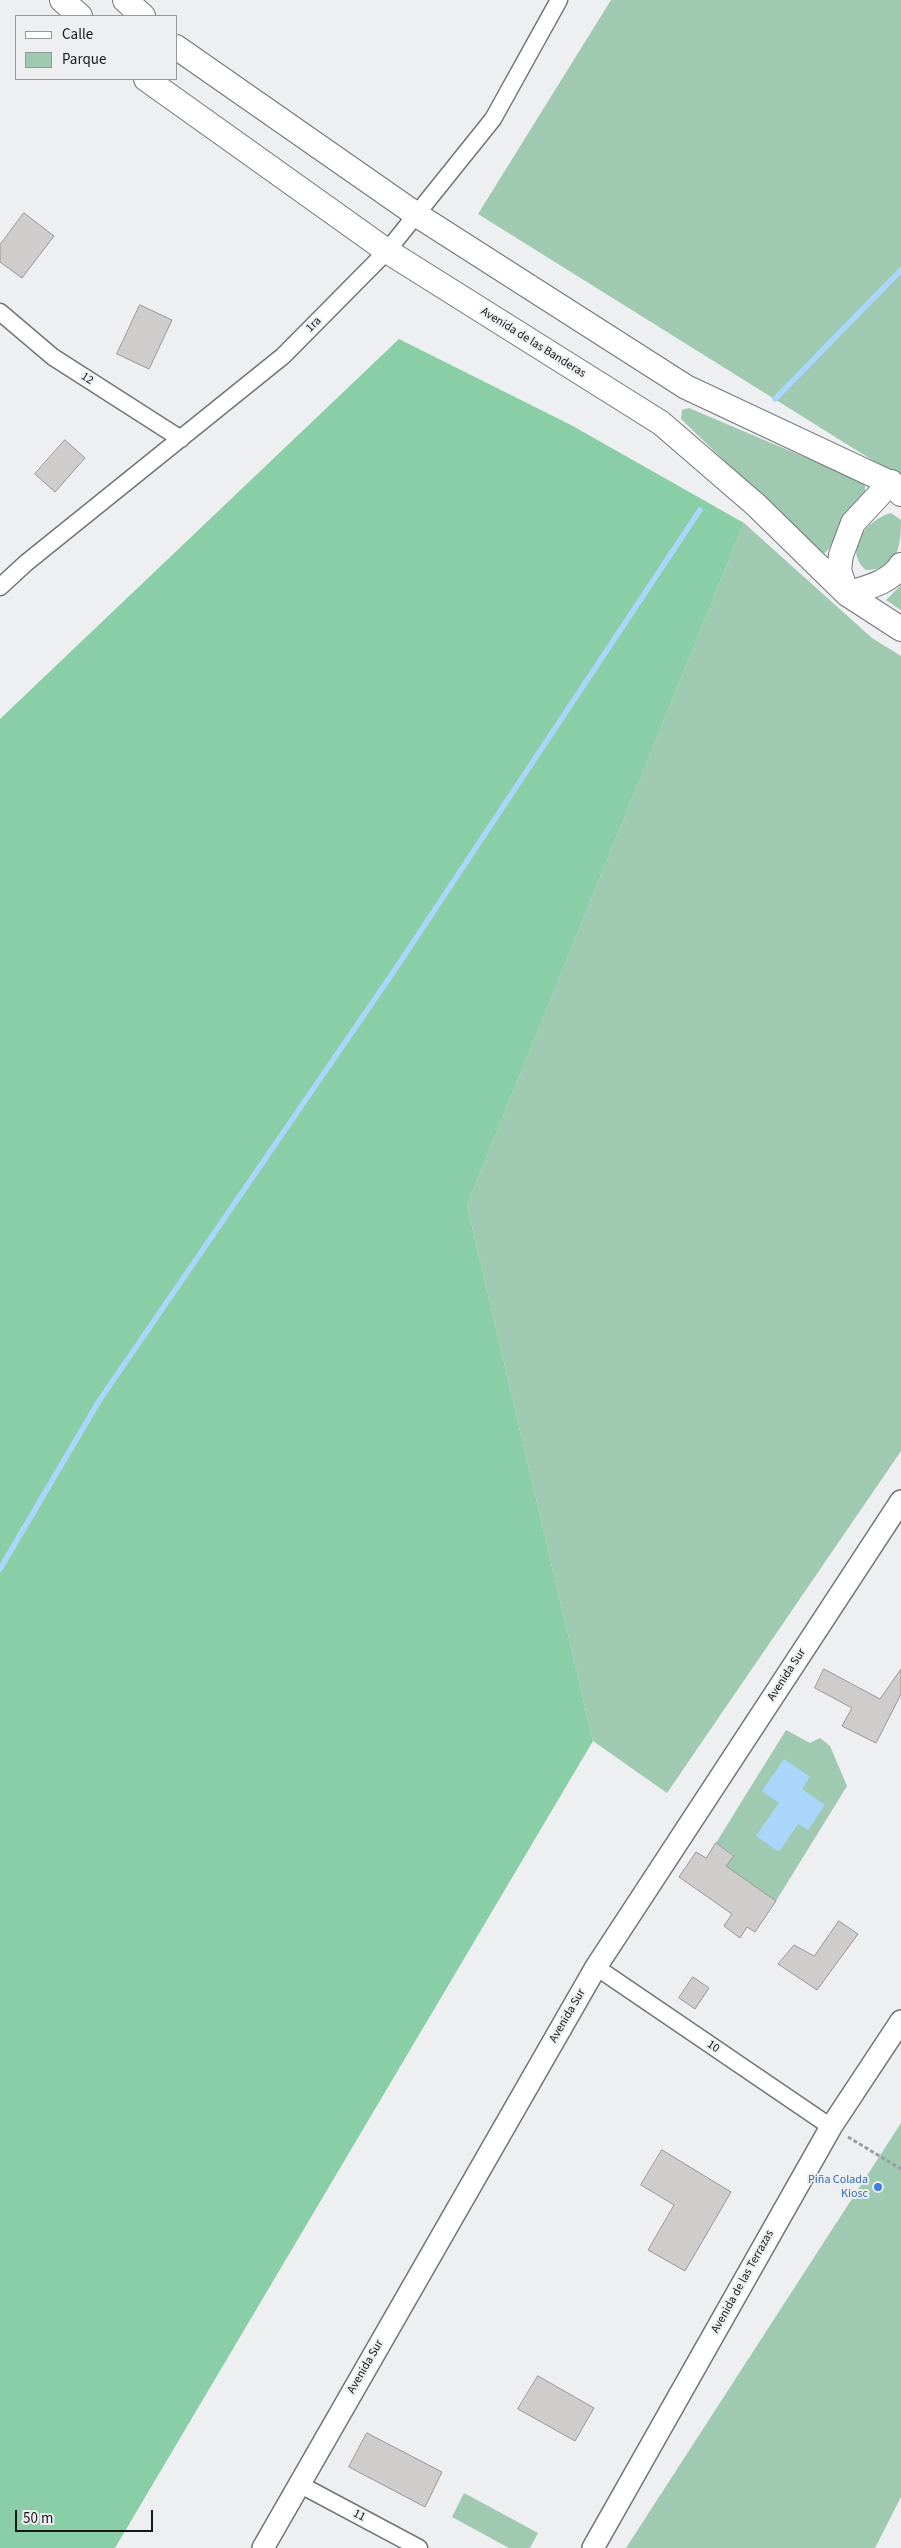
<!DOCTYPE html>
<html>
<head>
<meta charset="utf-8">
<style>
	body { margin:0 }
	#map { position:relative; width:901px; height:2548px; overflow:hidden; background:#edeff0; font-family:"Source Sans 3",sans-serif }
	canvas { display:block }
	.legend { position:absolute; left:15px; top:15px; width:162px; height:65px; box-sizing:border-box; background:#edeff0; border:1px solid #979899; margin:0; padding:6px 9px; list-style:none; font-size:15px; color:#161617 }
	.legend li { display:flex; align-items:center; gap:10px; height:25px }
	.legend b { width:25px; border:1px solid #979899 }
	.scale { position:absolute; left:15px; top:2510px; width:138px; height:22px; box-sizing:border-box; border:2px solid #161617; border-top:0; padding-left:6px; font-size:15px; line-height:18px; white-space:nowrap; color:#161617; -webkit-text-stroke:4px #edeff0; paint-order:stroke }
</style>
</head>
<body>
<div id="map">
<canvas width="901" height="2548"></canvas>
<ul class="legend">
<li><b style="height:6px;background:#fff"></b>Calle</li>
<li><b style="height:14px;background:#9fc9b0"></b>Parque</li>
</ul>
<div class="scale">50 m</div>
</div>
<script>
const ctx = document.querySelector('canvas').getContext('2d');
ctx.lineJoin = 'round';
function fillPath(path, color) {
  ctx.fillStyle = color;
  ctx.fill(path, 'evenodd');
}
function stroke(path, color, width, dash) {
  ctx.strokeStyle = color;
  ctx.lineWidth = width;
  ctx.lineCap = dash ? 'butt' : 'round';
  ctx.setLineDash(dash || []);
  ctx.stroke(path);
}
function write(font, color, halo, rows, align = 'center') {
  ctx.font = font + ' "Source Sans 3",sans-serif';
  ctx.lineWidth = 4;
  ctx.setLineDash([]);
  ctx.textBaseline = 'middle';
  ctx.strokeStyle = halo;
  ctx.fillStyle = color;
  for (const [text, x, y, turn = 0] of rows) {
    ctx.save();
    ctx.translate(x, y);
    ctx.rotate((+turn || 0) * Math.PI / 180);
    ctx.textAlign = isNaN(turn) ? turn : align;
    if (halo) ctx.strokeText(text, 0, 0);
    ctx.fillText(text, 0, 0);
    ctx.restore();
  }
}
const green = new Path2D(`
	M611,0h290v478l-423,-264z
	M689,408l167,71 9,7v9l-23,24 -10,26 -7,8 -8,-3 -136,-131 1,-9z
	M891,513l10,7c0,26 -3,50 -35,50 -24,-21 1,-50 25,-57z
	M744,523l128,115 29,18v795l-234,342 -74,-52 -126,-536z
	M901,585v25l-15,-10z
	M786,1730l24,13 10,-5 10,8 17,40 -71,115 -50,-35 8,-11 -18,-12z
	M901,2123v374l-26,51h-249z
	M464,2493l74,40 -8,15h-21l-57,-31z`);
const forest = new Path2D(`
	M399,339l172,86 173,98 -277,682 126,536 -478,807h-115v-1829z`);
const water = new Path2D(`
	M784,1759l26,18 -8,12 23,16 -17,25 -10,-6 -19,28 -23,-16 23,-33 -17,-12z`);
const stream = new Path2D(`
	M775,399l126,-129
	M0,1569l99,-168 293,-427 308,-464`);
const building = new Path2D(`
	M24,213l30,23 -32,42 -22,-16v-17z
	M140,305l32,15 -23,49 -32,-15z
	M65,440l20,18 -30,34 -20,-18z
	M824,1669l56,30 21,-30v25l-25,49 -34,-17 10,-18 -37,-20z
	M716,1843l18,13 -8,10 50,35 -21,31 -8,-5 -7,11 -16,-12 8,-12 -53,-37 17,-25 10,6z
	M839,1921l19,13 -41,56 -39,-26 16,-19 20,11z
	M693,1977l16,11 -14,21 -16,-11z
	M662,2150l69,42 -46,79 -37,-21 26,-45 -33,-20z
	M538,2376l56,32 -19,33 -57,-32z
	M367,2433l75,39 -17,35 -76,-40z`);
const path = new Path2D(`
	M848,2137l53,32`);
const minor = new Path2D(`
	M0,312l53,45 128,82
	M0,587l26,-24 257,-207 104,-105 106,-132 66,-119
	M596,1967l235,160
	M299,2484l120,64`);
const tertiary = new Path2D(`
	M263,2548l333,-581 305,-466
	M593,2548l238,-421 70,-106`);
const secondary = new Path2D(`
	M62,0l18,16
	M125,0l18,16
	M176,47l241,168 269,172 215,101
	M146,79l241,172 274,172 95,82 91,89 54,35
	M901,494l-10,-12 -38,41 -12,32 -2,15 8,24c18,-6 43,-11 54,-29`);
const markers = [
	[878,2187,5,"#3f7fe0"]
];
const streetNames = [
	["1ra",314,325,-45],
	["Avenida de las Banderas",533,343,32],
	["12",87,379,33],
	["Avenida Sur",787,1675,-57],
	["Avenida Sur",568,2016,-60],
	["10",713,2047,34],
	["Avenida de las Terrazas",743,2282,-61],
	["Avenida Sur",366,2367,-60],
	["11",359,2516,28]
];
const shopNames = [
	["Piña Colada",868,2180],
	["Kiosc",868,2194]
];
fillPath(green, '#9fc9b0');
fillPath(forest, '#8acea7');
fillPath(water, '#aad6fc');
stroke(stream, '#aad6fc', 5.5);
fillPath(building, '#cfcdcc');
stroke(building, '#989695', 1);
stroke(minor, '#737475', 19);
stroke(tertiary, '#737475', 24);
stroke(secondary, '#737475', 26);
stroke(path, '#9b9c9d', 3, [4, 2.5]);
stroke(minor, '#fff', 16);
stroke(tertiary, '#fff', 21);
stroke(secondary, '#fff', 24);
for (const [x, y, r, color] of markers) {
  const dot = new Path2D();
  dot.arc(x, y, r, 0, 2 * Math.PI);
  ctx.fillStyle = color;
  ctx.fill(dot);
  stroke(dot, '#edeff0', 2);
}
write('12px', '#161617', '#edeff0', streetNames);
write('12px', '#366cbe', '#edeff0', shopNames, 'right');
</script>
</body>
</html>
